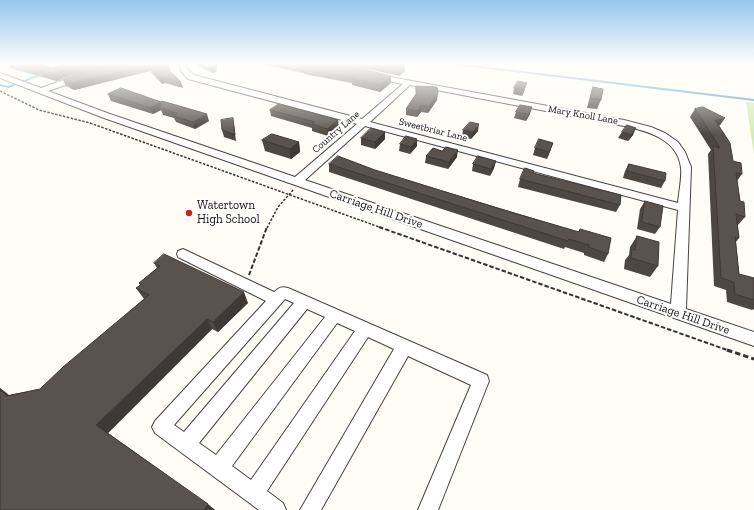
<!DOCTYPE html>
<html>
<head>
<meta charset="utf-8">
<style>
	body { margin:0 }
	canvas { display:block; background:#fffdf5 }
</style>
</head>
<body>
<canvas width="754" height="510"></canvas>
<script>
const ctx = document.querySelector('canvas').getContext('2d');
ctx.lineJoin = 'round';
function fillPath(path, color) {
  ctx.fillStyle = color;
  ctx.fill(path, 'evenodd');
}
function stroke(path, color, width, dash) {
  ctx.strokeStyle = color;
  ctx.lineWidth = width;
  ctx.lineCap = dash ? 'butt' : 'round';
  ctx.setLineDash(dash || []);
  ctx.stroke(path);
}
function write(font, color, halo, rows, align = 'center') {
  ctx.font = font + ' "Zilla Slab",serif';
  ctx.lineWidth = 4;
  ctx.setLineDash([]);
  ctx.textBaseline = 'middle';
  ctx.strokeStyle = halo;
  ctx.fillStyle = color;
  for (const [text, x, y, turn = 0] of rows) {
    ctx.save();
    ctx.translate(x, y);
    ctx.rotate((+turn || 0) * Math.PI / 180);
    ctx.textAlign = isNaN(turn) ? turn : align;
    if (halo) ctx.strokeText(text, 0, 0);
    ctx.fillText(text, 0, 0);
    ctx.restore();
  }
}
const green = new Path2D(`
	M746,102l8,1v51z`);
const stream = new Path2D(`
	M448,63l306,37
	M24,81l18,-7
	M0,85l8,2 6,-2`);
const pathFar2 = new Path2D(`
	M0,91l39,19 51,13 292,105
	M267,228l11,-21 16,-18`);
const pathFar1 = new Path2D(`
	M379,227l351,124
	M249,275l18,-48`);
const path = new Path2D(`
	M727,350l27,9`);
const minor = new Path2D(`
	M179,63h7l2,7 6,5 168,44 41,-35 -32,-6 -1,-2 4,-2 250,46 27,7 14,6 13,9 7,10 6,15 -5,142 68,23v14l-650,-228 -104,-40v-5l41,15 36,-13h6v4l-35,12 62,23 185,63 62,-53 -169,-45 -7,-8zM410,85l214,41c23,5 54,13 57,42 1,11 -2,23 -3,35l-308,-81zM365,126l313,84 -7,94 -366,-124z
	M183,249l91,43c5,-4 7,-6 14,-4l199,87 2,6 -51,129h-20l53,-125 -63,-29 -87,154h-21l94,-161 -26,-12 -101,154 16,12 3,7h-27l-104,-77 -3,-6 3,-6 111,-120 -88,-44 -1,-3 1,-3zM285,299l9,4 -110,129 -10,-7zM307,309l18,8 -109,138 -17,-12zM337,323l18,8 -104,149 -19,-14z`);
const wall = new Path2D(`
	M6,63h32l34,12 -16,6 -46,-13 -2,-4z
	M128,63h40l2,9 11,10 2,6 -18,-5 -3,1 -12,-13 -76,19 -8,-4 -3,-6z
	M197,63h21l-2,9 -4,1 -14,-7z
	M255,63h144l6,2v6l-6,5 -60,-13 52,20 -11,9 -28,-7v-2l-48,-9v-1z
	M416,86l21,14 -9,13 -7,-1 -4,5 -11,-2v-6l10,-13z
	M593,87l8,13 -4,9 -10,-1 3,-12z
	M514,88l11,1 -3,7 -9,-2z
	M108,94l101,27 -14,8 -19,-7 -2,-4 -11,-3 -2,-5 -8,4 -42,-13z
	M695,109l30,9 -5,7 -1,1 14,35 9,13 -5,7 3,20 5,16 -7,8h-1l2,13 -3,4 3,32 15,4v31l-2,1 -25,-8 -1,-12 -12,-4 -6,-132 3,-4 -21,-33z
	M270,110l68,10 1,7 -11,9 -16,-5v-3l-41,-12z
	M516,112l14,2 -4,7 -12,-3z
	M234,125l2,16 -12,-4 -2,-7z
	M463,130l15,1 -7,8 -9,-2z
	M622,132l11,3 -5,6 -10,-3z
	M361,138l24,1 -10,10 -14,-4z
	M262,140l37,2 1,10 -9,7 -26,-8z
	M400,144l17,2 -7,8 -11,-3z
	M535,148l16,1 -4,10 -14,-4z
	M426,156l31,1 -9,12 -23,-6z
	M496,161l-2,7 -4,8 -18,-5 1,-7z
	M329,164l46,6 203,62 2,-3 28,25 -4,8 -20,-7v-2l-19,-6 -1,2 -235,-77z
	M629,164l36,17 -4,7 -38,-10 2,-7z
	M533,173l87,32 -4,7 -98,-25 2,-8z
	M645,201l15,26 -5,7 -18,-5 3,-20z
	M637,236l21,30 -8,11 -26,-8 1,-9 4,-5 1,-8z
	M154,263l94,40 -30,29 -6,-3 -104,104 107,77h-215v-122l9,7 31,-6 104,-90 -8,-11 4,-3 -1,-2 18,-15z`);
const shadedWall = new Path2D(`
	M95,63h32l-55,12 -16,6 -4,-6 16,-7z
	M215,63h3l-2,9 -4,1 -2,-5z
	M147,65l3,6 -76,19 -3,-7z
	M405,65v6l-6,5v-6z
	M391,76v7l-11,9v-7z
	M163,77l2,6 -3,1 -2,-6z
	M527,83l-2,6 -3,7 1,-7z
	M438,93l-1,7 -9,13 1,-6z
	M161,102l3,7 -4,-1 1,2 -8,4 -3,-6z
	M421,105v7l-4,5 1,-6z
	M532,107l-2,7 -4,7 2,-7z
	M207,114l2,7 -14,8 -2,-7z
	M725,118l-5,7 -10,3 5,-8z
	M338,120l1,7 -11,9 -1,-7z
	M479,124l-1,7 -7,8 2,-7z
	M636,128l-3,7 -5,6 3,-6z
	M385,132v7l-10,10v-7z
	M417,139v7l-7,8 1,-7z
	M299,142l1,10 -9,7 -1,-10z
	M553,143l-2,6 -4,10 2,-7z
	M458,150l-1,7 -9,12 1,-7z
	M496,161l-2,7 -4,8 1,-7z
	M244,292l4,11 -30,29 -5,-10z
	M207,319l5,10 -105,105 -11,-9z
	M0,388l21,17 -14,-9 -7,-6z
	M208,504l7,6h-11z`);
const building = new Path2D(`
	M11,63h27l14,5 16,-5h27l-27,5 -16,7z
	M128,63h40l2,8 11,11 -18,-5 -3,1 -13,-13 -76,18 -8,-3 11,-5z
	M201,63h14l-1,4 -4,1z
	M284,63h54l53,13 -11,9 -29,-6 2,-1 -50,-10 1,-1z
	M367,63h32l6,2 -6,5z
	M518,81l9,2 -4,6 -9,-1z
	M416,86l21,1 1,6 -9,14 -8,-2 -3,6 -12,-2 10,-15z
	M593,87l10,2 -2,11 -10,-2z
	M121,88l40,14 -11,6 -42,-14z
	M162,101l45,13 -14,8 -20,-6 4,-3 -17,-5z
	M279,104l59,16 -11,9 -15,-5 3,-2 -45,-12z
	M520,105l12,2 -4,7 -12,-2z
	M703,107l22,11 -10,2 15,23 3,18 8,2 1,11 -6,-1 4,28 4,1 1,15 -9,-3 3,24 -4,-1 4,37 15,4v22l-19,-6 -1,-12 -13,-4 -8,-132 7,2 -25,-39z
	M233,118l2,17 -13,-5 -1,-10z
	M470,122l9,2 -6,8 -10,-2z
	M627,125l9,3 -5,7 -9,-3z
	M371,128l14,4 -10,10 -14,-4z
	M272,134l27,8 -9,7 -28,-9z
	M406,136l11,3 -6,8 -11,-3z
	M539,139l14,4 -4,9 -14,-4z
	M446,147l12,3 -9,12 -23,-6 7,-8 9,3z
	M338,156l37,14 122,38 82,24 1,-3 31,9 -3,16 -20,-7 1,-2 -20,-6 -1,2 -239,-77z
	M478,156l18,5 -5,8 -18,-5z
	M629,164l37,9 -1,8 -38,-10z
	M525,168l9,3 -1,2 88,22 -1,10 -100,-26z
	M645,201l18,5 -3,21 -18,-5z
	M637,236l22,6 -1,24 -27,-8 1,-9 3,1z
	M164,254l80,38 -31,30 -6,-3 -111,106 112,79 -4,6h-204v-120l7,6 33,-7 23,-22 86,-72 -13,-7 5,-3 -2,-2 21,-17 -6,-3z`);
const markers = [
	[189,213,4,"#c4262e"]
];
const farStreetnames = [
	["Mary Knoll Lane",583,115,10],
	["Sweetbriar Lane",433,130,14],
	["Country Lane",336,132,-41]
];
const poiNames = [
	["Watertown",197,206],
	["High School",197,220]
];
const streetNames = [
	["Carriage Hill Drive",376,209,19],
	["Carriage Hill Drive",683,315,19]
];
fillPath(green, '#d5ebbd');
stroke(stream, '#3f96cf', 2);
stroke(minor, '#444', 2);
stroke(pathFar2, '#333', 1.5, [2.5, 1.5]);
stroke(pathFar1, '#333', 2, [4.5, 2]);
stroke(path, '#333', 3, [5.5, 3]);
fillPath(minor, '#fff');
fillPath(wall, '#4d4742');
fillPath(shadedWall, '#3f3936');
fillPath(building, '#5a524d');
stroke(building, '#3f3936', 1);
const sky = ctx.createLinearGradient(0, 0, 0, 135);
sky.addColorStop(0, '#95c6ee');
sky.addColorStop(0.47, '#fffefa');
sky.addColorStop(1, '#fffefa00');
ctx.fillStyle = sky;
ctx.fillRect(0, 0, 754, 135);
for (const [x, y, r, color] of markers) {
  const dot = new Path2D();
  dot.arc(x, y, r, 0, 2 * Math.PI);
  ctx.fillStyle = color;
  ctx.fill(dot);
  stroke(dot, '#fff', 1.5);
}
write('10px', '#111', '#fff', farStreetnames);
write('12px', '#111', '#fff', poiNames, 'left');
write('12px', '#111', '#fff', streetNames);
</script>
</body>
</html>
